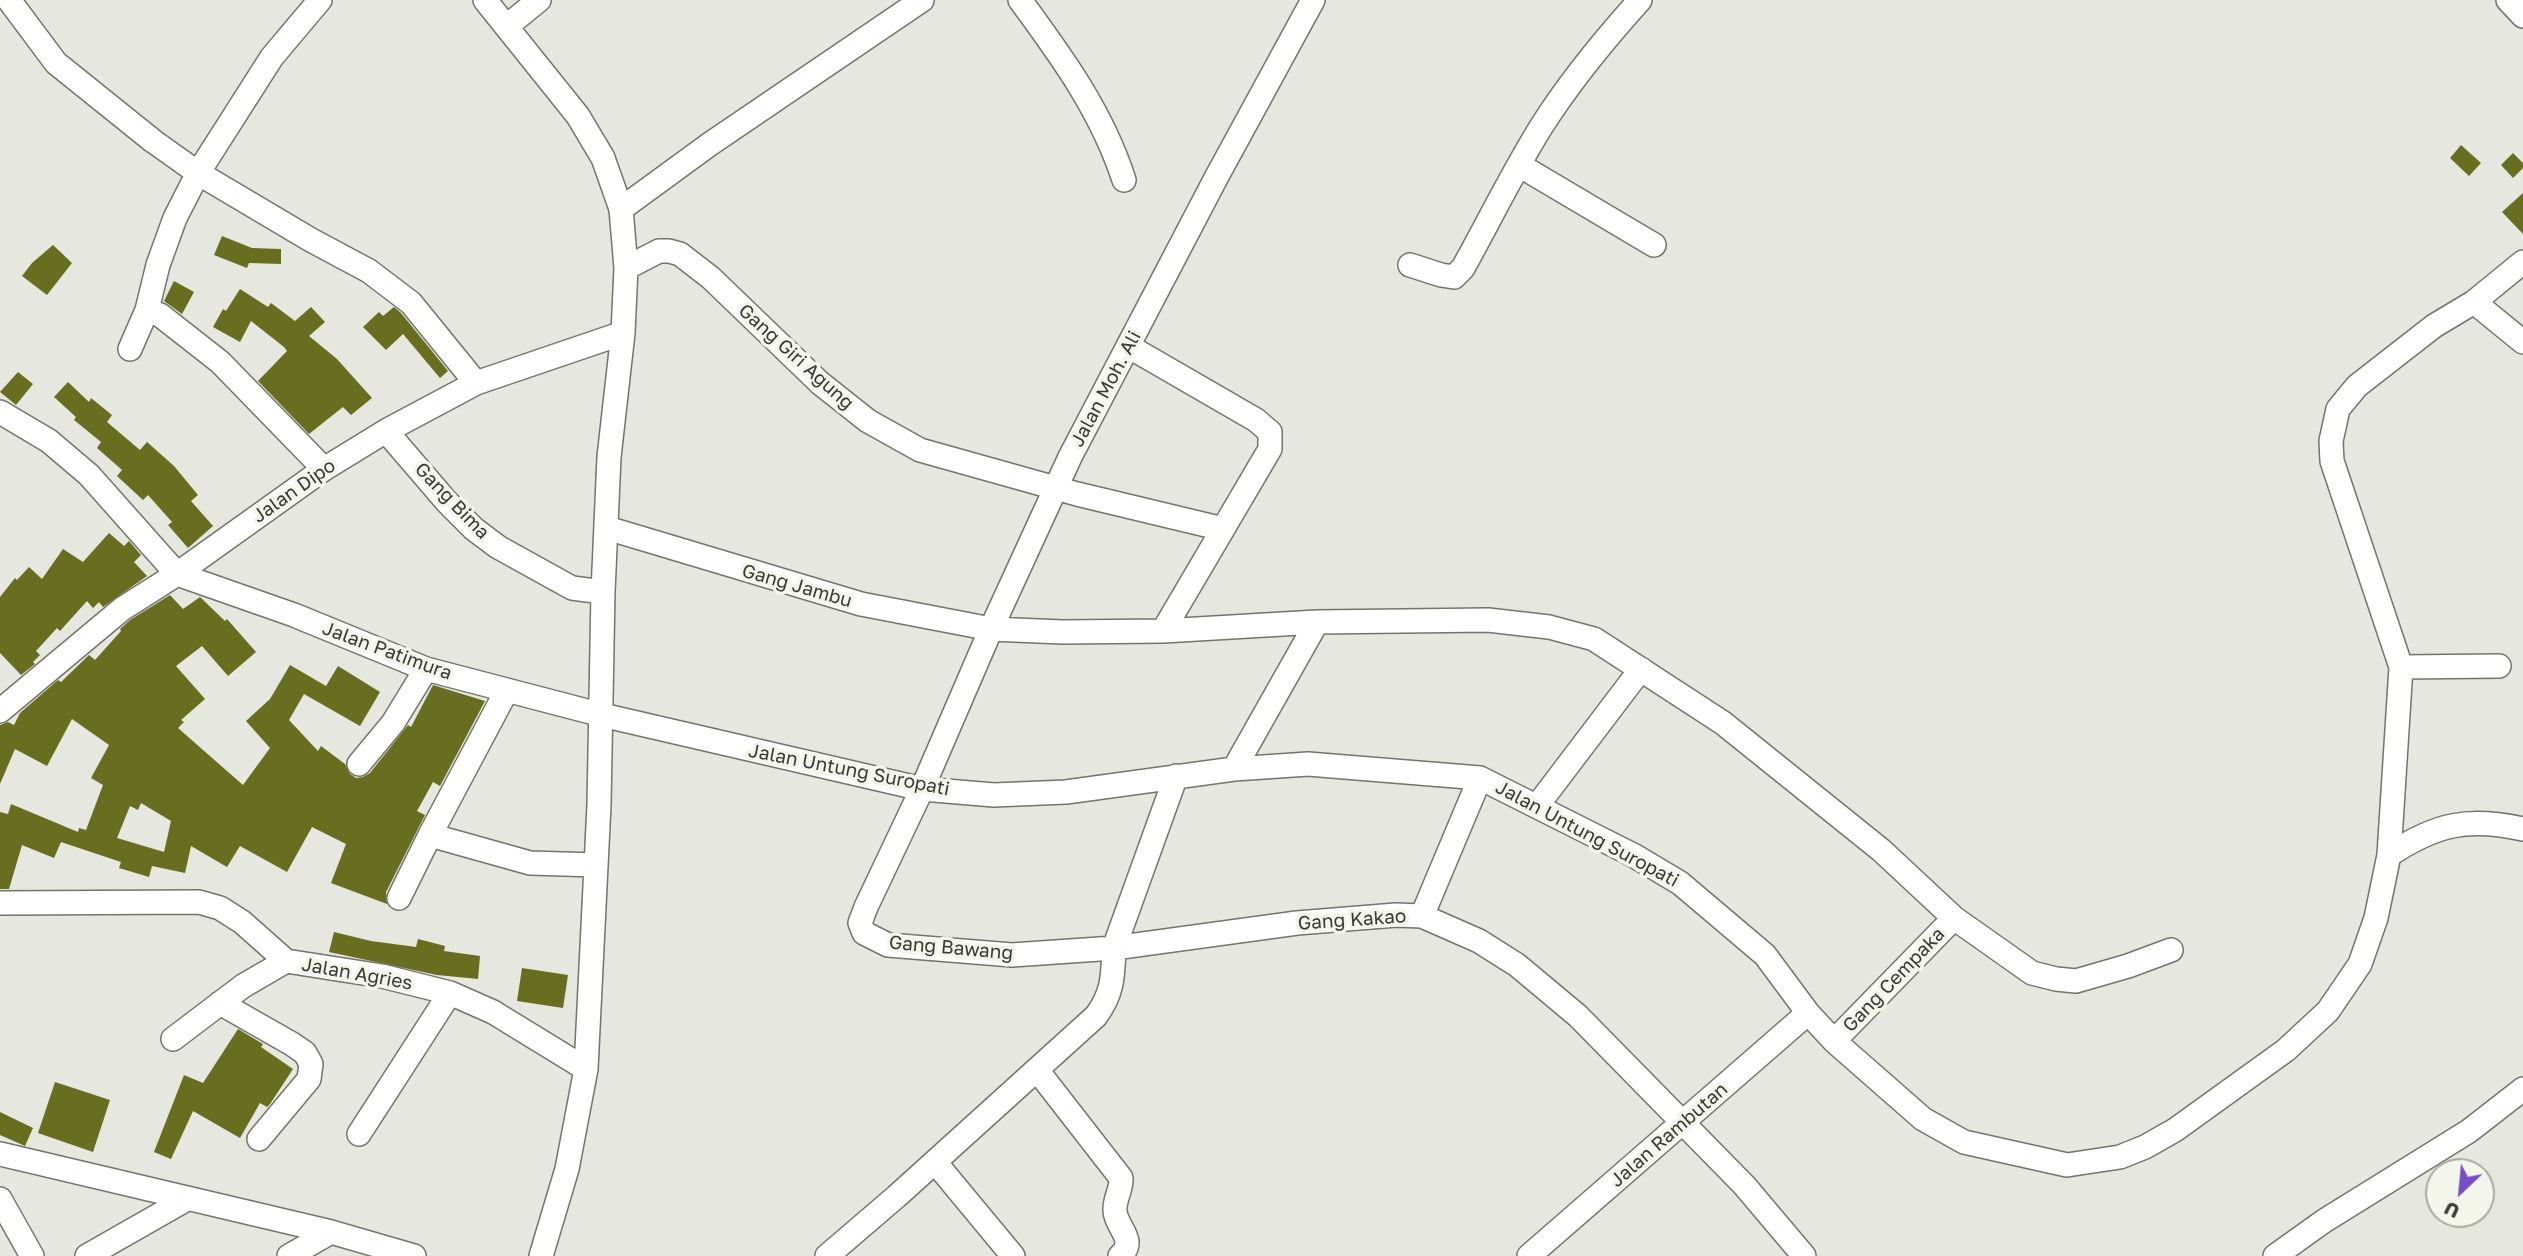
<!DOCTYPE html>
<html>
<head>
<meta charset="utf-8">
<style>
	body { margin:0 }
	#map { position:relative; width:2523px; height:1256px; overflow:hidden; background:#e6e7de; font-family:"Golos Text",sans-serif }
	canvas { display:block }
	.north { position:absolute; left:2425px; top:1158px; width:70px; height:70px; box-sizing:border-box; background:#f4f5eb; border:2px solid #a9aaa2; border-radius:50%; rotate:206deg; font-size:19px; font-weight:700; line-height:28px; text-align:center; color:#393935 }
	.north::after { content:''; display:block; margin:auto; width:24px; height:32px; background:#764ec7; clip-path:polygon(50% 0,100% 100%,50% 72%,0 100%) }
</style>
</head>
<body>
<div id="map">
<canvas width="2523" height="1256"></canvas>
<div class="north">U</div>
</div>
<script>
const ctx = document.querySelector('canvas').getContext('2d');
ctx.lineJoin = 'round';
function fillPath(path, color) {
  ctx.fillStyle = color;
  ctx.fill(path, 'evenodd');
}
function stroke(path, color, width, dash) {
  ctx.strokeStyle = color;
  ctx.lineWidth = width;
  ctx.lineCap = dash ? 'butt' : 'round';
  ctx.setLineDash(dash || []);
  ctx.stroke(path);
}
function write(font, color, halo, rows, align = 'center') {
  ctx.font = font + ' "Golos Text",sans-serif';
  ctx.lineWidth = 7;
  ctx.setLineDash([]);
  ctx.textBaseline = 'middle';
  ctx.strokeStyle = halo;
  ctx.fillStyle = color;
  for (const [text, x, y, turn = 0] of rows) {
    ctx.save();
    ctx.translate(x, y);
    ctx.rotate((+turn || 0) * Math.PI / 180);
    ctx.textAlign = isNaN(turn) ? turn : align;
    if (halo) ctx.strokeText(text, 0, 0);
    ctx.fillText(text, 0, 0);
    ctx.restore();
  }
}
const building = new Path2D(`
	M2461,145l20,18 -12,13 -19,-18z
	M2513,153l10,10v5l-10,10 -12,-13z
	M2523,193v41l-21,-22z
	M222,236l30,12 29,1v15l-32,-1 -2,5 -33,-13z
	M53,245l19,18 -25,32 -25,-19 10,-13z
	M174,281l20,11 -12,22 -18,-13z
	M240,289l28,18 3,-4 24,18 16,-14 14,15 -16,14 28,23 35,39 -21,17 -8,-8 -34,27 -51,-53 29,-30 -3,-4 -33,-26 -11,21 -27,-15 10,-18 3,2z
	M394,307l7,6 47,58 -8,7 -37,-44 -17,16 -23,-23 16,-15 4,4z
	M18,372l15,12 -17,21 -16,-13z
	M68,382l21,20 2,-4 21,17 -5,7 33,28 7,-8 27,24 24,29 -7,6 22,25 -25,22 -20,-23 4,-3 -24,-27 -5,5 -26,-24 5,-6 -25,-22 4,-6 -27,-22 2,-3 -22,-20z
	M109,533l15,13 5,-5 12,14 -7,7 13,14 -44,31 -4,-5 -6,6 -6,-7 -27,30 -3,-3 -21,23 4,4 -7,7 2,2 -14,11 -21,-22v-56l15,-19 2,2 12,-13 13,12 21,-30 20,13z
	M170,595l13,14 17,-12 25,24 2,-2 29,33 -28,24 -26,-30 -26,20 29,33 -24,21 3,2 -6,6 65,57 27,-37 -24,-27 24,-22 20,-34 36,21 12,-20 42,26 -20,34 -56,-32 -15,26 29,31 3,-5 24,18 5,10 6,4 7,-1 7,-4 38,-48 3,2 22,-42 52,16 -45,85 -7,-4 -16,29 8,4 -39,77 1,12 -56,-21 15,-39 -34,-17 -25,45 -47,-26 -13,21 -36,-21 -6,27 -33,-7 -3,11 -30,-9 2,-6 -60,-20 -7,16 -32,-13 -13,44h-9v-77l8,2 3,-10 67,28 1,-4 7,2 17,-45 -12,-7 18,-33 -37,-26 -25,47 -32,-17 -15,35v-59l8,-3 6,3 6,-12 38,-33 3,2 28,-27 6,5 26,-29 -1,-2 10,-9zM141,803l30,18 -7,31 -47,-14 13,-32 8,4z
	M334,932l37,9 45,6 2,-8 27,7 -1,5 36,5 -2,23 -41,-4 -108,-23z
	M522,968l46,7 -5,33 -46,-7z
	M238,1029l25,15 -2,3 32,22 -23,35 -3,3 -7,-4 -20,35 -47,-27 -22,48 -17,-7 30,-77 19,8z
	M55,1082l55,18 -17,52 -55,-19z
	M0,1112l33,16 -8,18 -25,-11z`);
const minor = new Path2D(`
	M9,0l47,63 97,78 45,32 113,67 58,31 42,32 65,80
	M485,0l93,116 25,42 18,51 5,59 -3,65 -14,124 -6,135 -4,213 -13,264 -19,100 -26,87
	M1020,0c42,57 82,112 104,180
	M1313,0l-97,178 -146,279 -79,172 -69,160 -56,118 -6,16 4,10 24,12 124,10 102,-7 183,-25 99,-8 26,1 57,25 38,24 61,51 166,169 60,71
	M2508,0l15,16
	M507,26l32,-26
	M1519,165l135,80
	M621,209l89,-65 212,-144
	M1410,265l31,10 13,2 9,-9c26,-47 50,-96 78,-141 29,-46 63,-87 99,-127
	M626,268l33,-17h10l11,3 31,24 109,105 48,38 52,29 157,44 146,35
	M2474,302l49,40
	M147,310l13,5 60,47 104,107
	M1128,346l128,74 14,12v17l-107,182
	M130,349l17,-39 11,-45 17,-47 23,-45 74,-116 48,-57
	M0,412l49,29 40,34 88,99 117,41 132,54 176,46 320,74 72,6 72,-3 168,-23 74,-5 172,14 153,77 47,28 85,72 43,58 26,28 89,78 41,23 103,23 53,-8 25,-10 30,-17 111,-80 42,-39 32,-47 16,-46 13,-63c47,-31 78,-38 134,-26
	M386,431l61,71 27,27 24,18 74,41 31,4
	M607,528l254,76 130,25 72,3 100,-1 154,-9 171,-2 61,7 45,12 129,84 158,127 73,68 78,55 24,6 20,2 52,-15 43,-16
	M2401,667l98,-1
	M0,711l122,-102 55,-35 147,-105 62,-38 90,-48 147,-50
	M359,764l34,-41 33,-54
	M1234,769l83,-147
	M1537,806l104,-137
	M430,835l100,28 66,2
	M2389,855l12,-188 -69,-206 -1,-20 7,-32 19,-23 77,-60 40,-24 49,-40
	M399,898l31,-63 77,-145
	M0,903l199,-1 21,6 22,14 44,39 96,15 68,17 43,19 93,57
	M1422,916l58,-138
	M220,1003l72,41 13,9 6,11 -2,15 -50,60
	M173,1039l70,-53 43,-25
	M1834,1041l120,-123
	M1037,1070l84,108c1,11 -7,21 -6,33 1,17 23,29 5,45
	M359,1134l91,-141
	M0,1154l331,78 83,24
	M935,1162l78,94
	M0,1199l32,57
	M87,1256l100,-57
	M289,1256l42,-24
	M827,1256l70,-60 199,-180c17,-23 17,-40 18,-68l62,-172
	M1529,1256l279,-243
	M2275,1256l49,-35 145,-90 54,-42`);
const streetNames = [
	["Gang Giri Agung",796,357,42],
	["Jalan Moh. Ali",1106,389,-62],
	["Jalan Dipo",294,491,-35],
	["Gang Bima",452,501,46],
	["Gang Jambu",797,586,16],
	["Jalan Patimura",387,651,20],
	["Jalan Untung Suropati",849,770,11],
	["Jalan Untung Suropati",1587,834,28],
	["Gang Kakao",1352,920,-4],
	["Gang Bawang",951,948,5],
	["Jalan Agries",357,974,10],
	["Gang Cempaka",1894,980,-46],
	["Jalan Rambutan",1669,1135,-41]
];
fillPath(building, '#696d20');
stroke(minor, '#73746b', 26);
stroke(minor, '#fff', 23);
write('19px', '#393935', '#f4f5eb', streetNames);
</script>
</body>
</html>
